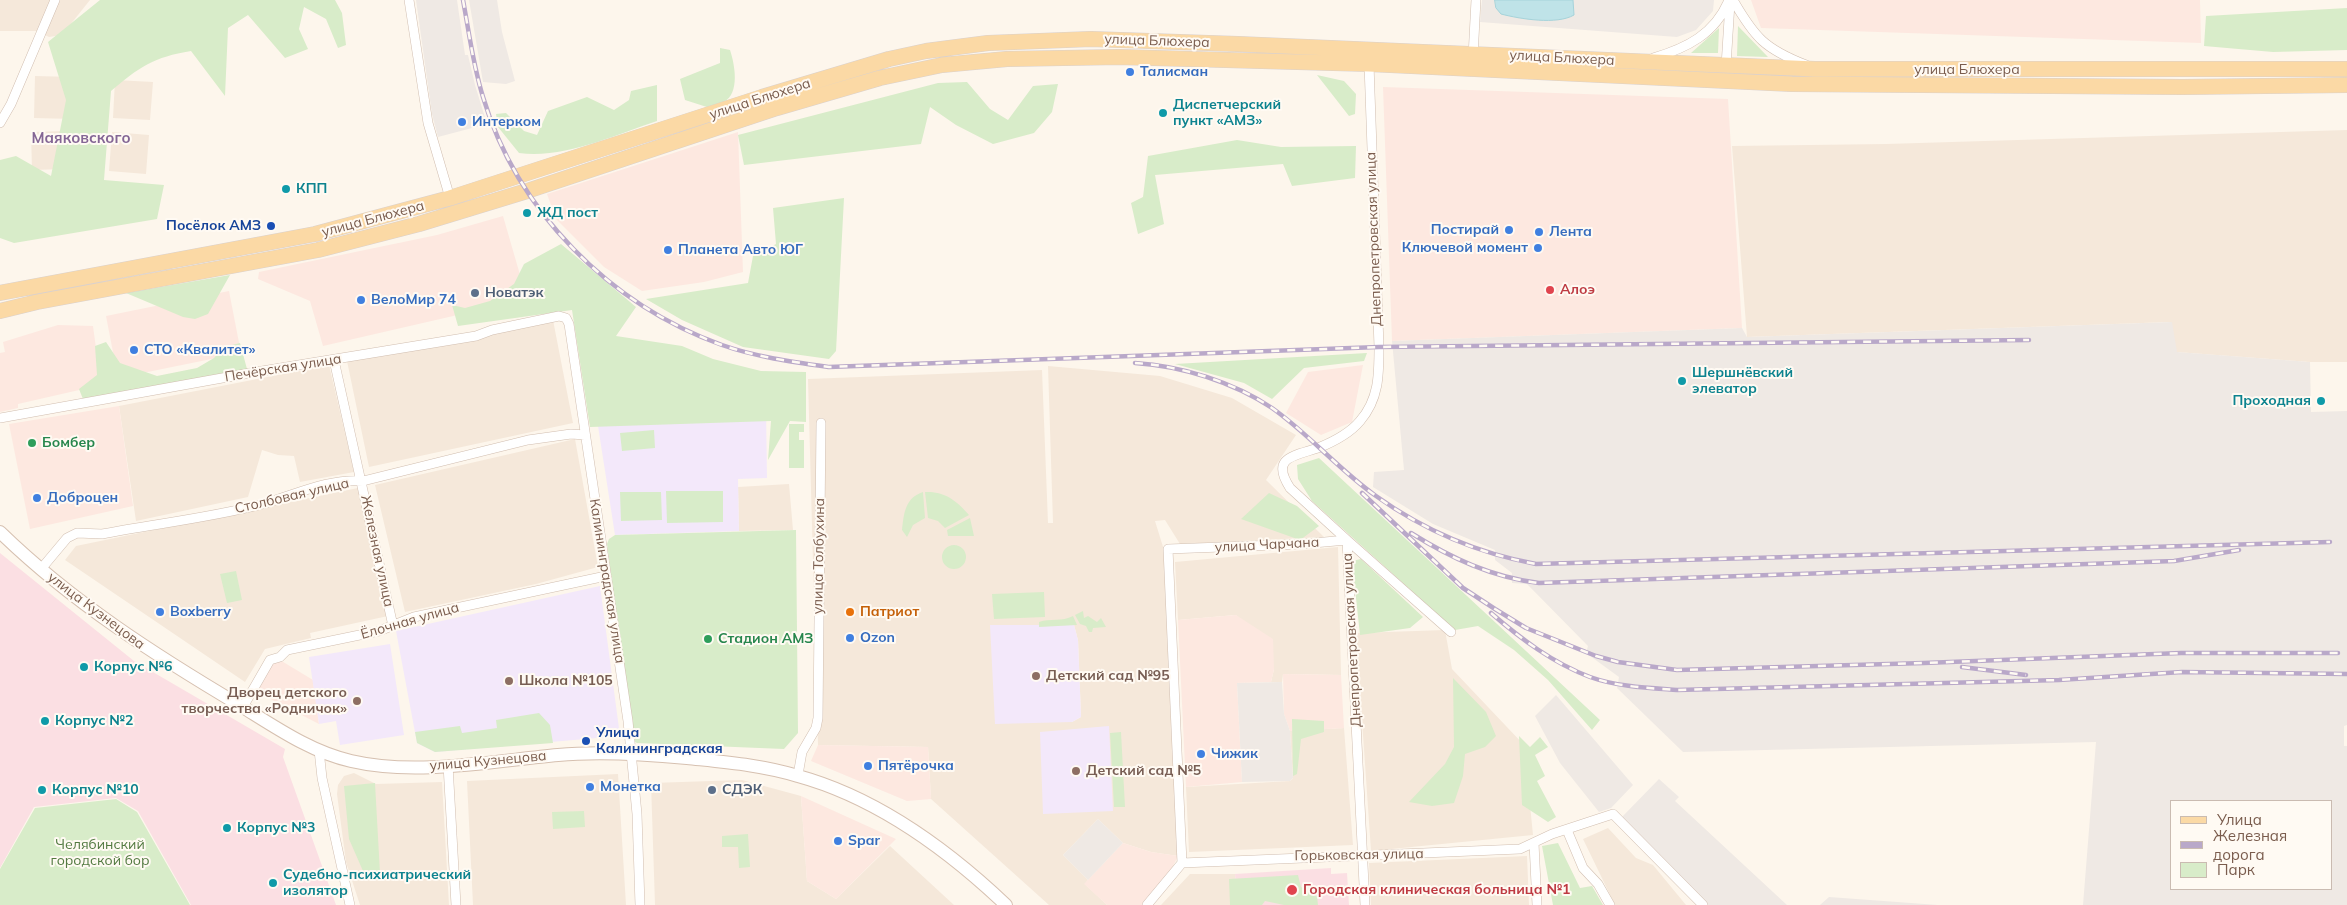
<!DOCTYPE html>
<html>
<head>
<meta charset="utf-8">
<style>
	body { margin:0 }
	#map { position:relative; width:2347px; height:905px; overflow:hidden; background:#fdf6ec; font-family:Mulish,sans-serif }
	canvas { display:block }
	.legend { position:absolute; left:2170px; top:800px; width:162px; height:90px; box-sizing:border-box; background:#fffaf3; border:1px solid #cabbb1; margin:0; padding:6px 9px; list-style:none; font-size:15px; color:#7a5c4d }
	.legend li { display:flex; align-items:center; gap:10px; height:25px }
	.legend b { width:25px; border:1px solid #cabbb1 }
</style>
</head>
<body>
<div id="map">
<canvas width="2347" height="905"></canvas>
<ul class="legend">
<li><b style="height:6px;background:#fbd9a5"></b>Улица</li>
<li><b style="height:6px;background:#b9a8c9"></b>Железная дорога</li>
<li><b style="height:14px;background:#d8ecc9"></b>Парк</li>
</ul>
</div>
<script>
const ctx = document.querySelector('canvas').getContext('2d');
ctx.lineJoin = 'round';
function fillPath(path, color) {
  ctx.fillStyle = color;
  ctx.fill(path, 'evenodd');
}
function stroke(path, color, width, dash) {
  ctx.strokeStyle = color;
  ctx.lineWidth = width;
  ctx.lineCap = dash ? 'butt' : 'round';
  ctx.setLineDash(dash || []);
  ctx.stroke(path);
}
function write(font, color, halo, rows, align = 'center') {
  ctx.font = font + ' Mulish,sans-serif';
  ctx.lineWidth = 4;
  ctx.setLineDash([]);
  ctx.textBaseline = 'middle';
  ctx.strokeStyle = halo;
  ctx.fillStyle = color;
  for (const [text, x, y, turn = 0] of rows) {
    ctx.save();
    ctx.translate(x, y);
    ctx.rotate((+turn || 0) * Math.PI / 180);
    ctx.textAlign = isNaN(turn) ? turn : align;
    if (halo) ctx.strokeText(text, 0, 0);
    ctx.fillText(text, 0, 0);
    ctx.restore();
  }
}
const residential = new Path2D(`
	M0,0h90l-28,35 -13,2 -12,-6h-37z
	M35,76l39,1 -1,42 -39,-1z
	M115,80l38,2 -3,38 -37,-2z
	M2347,130v232h-37l-134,-10 -5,-30 -424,15 -15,-191 154,-2z
	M65,131v38l-33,1 -1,-38z
	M112,132l37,3 -3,39 -37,-3z
	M553,320l20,103 -204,44 -22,-106z
	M329,365l25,107 -54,10 -6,-26 -16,-1 -16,-5 -14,47 -112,24 -17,-115z
	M1048,366l112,10 72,22 64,37 -30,45 58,57 -144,7 -15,-24 -10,1 9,29 14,306 -27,-4 -28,-9 -25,-24 -35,36 25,25 -3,4 22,21h-58l-118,-106 -3,-52 -110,-2 -10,-366 234,-9 6,153h5zM1074,625l4,15 3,77 -9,5z
	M575,439l23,128 -62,17 -131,28 -30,-127z
	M789,484l4,46 -54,1 -1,-44z
	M358,488l30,128 -78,17 1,5 -46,11 -20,33 -180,-122 11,-14z
	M1338,547l3,128 -58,-1 -1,8h-11l3,-13 -38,-54 -58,5 -3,-58z
	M1445,630l7,39 72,76 9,90 -162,16 -15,-218z
	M1344,728l9,117 -164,7 -3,-65 104,-6 3,-3 -3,-47z
	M354,773l22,11 66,-2 7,123h-89l-14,-43 -9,-68 1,-9 6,-9z
	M618,774l8,131h-153l-6,-124z
	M742,780l59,16 6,85 29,18 54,-53 64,59h-299l-4,-122z
	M1608,828l28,30 17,7 33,40h-71l-32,-66z
	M1527,856l2,49h-158l-2,-42z
	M1190,874h45l2,31h-76z`);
const commercial = new Path2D(`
	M1751,0h449l1,43 -440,-15z
	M1383,87l345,12 14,229 -350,13z
	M738,132l5,140 -39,10 -62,9 -38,-24 -48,-48 -9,-25z
	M503,216l24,83 -204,47 -13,-45 -52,-22 1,-7 178,-37z
	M229,291l12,62 -123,25 -12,-62z
	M58,325l35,1 8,59 -83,19v4l-18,4v-59l5,-1 -2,-10z
	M1363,365l-11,57 -31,13 -35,-22 22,-41z
	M119,406l14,100 -103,23 -21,-105z
	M1236,615l37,24 1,30 -3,13 -34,1 5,99 -56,5 -8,-167z
	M275,657l38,23 6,44 -64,-33z
	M1283,674l58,1 3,53 -54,3 -6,-17z
	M818,745l110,2 3,52 -24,2 -96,-40z
	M801,796l95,43 -60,60 -29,-18z
	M1123,843l28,9 27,4 -7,14 -29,35h-35l-23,-21z`);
const industrial = new Path2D(`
	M416,0h41l8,55h3l7,30 12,39 -49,13 -6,-23z
	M469,0h28l5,32 13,49 -9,3 -23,-2z
	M1482,0h232l-1,11 -17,19 -19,7 -197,-15z
	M2172,322l5,30 133,10 1,50 36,-1v314l-3,1v20h3v159h-264l13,-163 -413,10 -66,-64 2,-11 -33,-24 2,-7 -61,-62 -15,-1v-10l-17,-13v-10l-62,-26 -60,-37 1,-15 30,-2 -12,-129 350,-13 5,9zM2171,801h160v88h-160z
	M1282,682l2,32 6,17 3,47 -3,3 -48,1 -5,-99z
	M1556,695l77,90 -22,23 -12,4 -39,-49 -25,-47z
	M1659,779l20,18 -4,4 112,104h-79l-86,-88z
	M1098,819l25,24 -35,37 -25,-25z
	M1829,897l109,8h-118z`);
const education = new Path2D(`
	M766,410l1,68 -29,1 1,52 -124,4 -17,-109z
	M600,586l20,150 -185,16 -18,-9 -21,-112z
	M990,625h84l4,15 3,77 -9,5 -77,2z
	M390,644l14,91 -64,10 -4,-24 -17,3 -10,-67z
	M1109,726l4,85 -70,3 -3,-82z`);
const medical = new Path2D(`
	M0,553l134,108 151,88 -2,8 53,148h-145l-53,-94 -22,-13 -82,9 -34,61z
	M1331,868v6l16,-1 2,32h-112l-2,-31z`);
const green = new Path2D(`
	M100,0h235l7,13 4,32 -8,3 -12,-29 -22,-12 -5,22 9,20 -23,9 -37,-43 -20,13 -3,68 -34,-45c-37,6 -52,16 -80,40l-7,89 60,5 -7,34 -143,24 -14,-5v-78l16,-4 35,20 15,-76 -18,-58z
	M2347,8v42l-74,2 -69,-6 2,-30z
	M1738,26l30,31 -31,-1z
	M1719,28l-1,25h-27z
	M720,48l10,2c5,15 10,43 -6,52 -4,3 -10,4 -14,6l-25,-8 -5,-21 40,-16z
	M1317,75l27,6 12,13 -1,20 -6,2z
	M967,82l23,27 18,11 25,-34 25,-2 -6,28 -18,21 -41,11 -37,-19 -26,-18 -9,37 -177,21 -6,-30 200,-52z
	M657,85v36c-43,14 -92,38 -138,32l-21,-26 -2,-13 10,-1 18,18 13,4 11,-24 39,-14 27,13 15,-10 2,-9z
	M1237,140l44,7 75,-1 -1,32 -63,8 -9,-22 -128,11 9,49 -26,10 -7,-31 12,-6 5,-41z
	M844,198l-8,153 -7,8 -86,-12 -61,-27 -36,-21 102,-16 5,-27 23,-12 -3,-36z
	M561,244l75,63 -20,29 66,10 31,13 48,12 45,1v50l-16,-1 -22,39 3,-39 -181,6 -18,-117 -114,16 -6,-21 13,3 25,-7 24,-17 10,-20z
	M230,275l-22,39 -13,5 -12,-2 -57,-24z
	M106,342l14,21 37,13 40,-8 17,-10 10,-11 16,-4 7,26 -164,30 -4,-10 18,-14 -2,-29z
	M1367,353l-3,8 -60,7 -32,31 -28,-16 -69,-19z
	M789,424h15v8h-5v8h5v28h-15z
	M654,430l1,18 -33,3 -2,-18z
	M1319,458l281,262 -8,10 -44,-50 -34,-30 -36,-24 -23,4 -143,-129 -14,-22 -1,-14z
	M666,491h57v31l-56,1z
	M620,492h41l1,28 -41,1z
	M923,492l2,26 -12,7 -6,12 -5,-7c2,-17 3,-32 21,-38z
	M925,492c20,-1 32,9 44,23l-24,13 -7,-7 -10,-3z
	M1269,493l28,13 22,20 -19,14 -59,-21z
	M970,518l4,18h-26l-1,-6z
	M796,530l2,203 -14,16 -147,-6 -4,-2 -26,-197 2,-5 6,-4z
	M942 557a12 12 0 1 1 24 0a12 12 0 1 1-24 0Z
	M1361,559l62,58 -13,11 -50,7 -8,-74z
	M236,571l6,29 -15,3 -7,-29z
	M1044,592l1,25 -51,2 -2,-25z
	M1083,611l1,7 4,-2 9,6 4,-4 5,9 -13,1 -1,4h-3l-3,-6 -6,-2 -5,-9z
	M1073,616l4,9 -38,2v-5c11,-4 23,0 34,-6z
	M1453,678l33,34 10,24 -11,11 -20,7 -2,22 -9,27 -22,3 -23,-4 36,-38 9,-17z
	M539,713l11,12 3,18 -118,9 -18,-9 -2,-11 45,-6 2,7 35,-5 -1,-8z
	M1292,719l32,2v11l-23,7 -4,35 -4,2z
	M1121,732l4,75h-11l-4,-74z
	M1519,736l11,11 10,-10 8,10 -13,8 10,21 -8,5 19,36 -8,5 -26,-17z
	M375,783l5,90 -17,-2 -14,-32 -5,-53z
	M116,799l21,13 53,93h-190v-36l35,-61z
	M584,811l1,16 -32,2 -1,-17z
	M748,834l2,33 -11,1 -1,-21h-16v-11z
	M1558,843l22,45 12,-2 11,19h-50l-11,-59z
	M1298,875l3,12 16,9 1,9h-34l-19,-4 -3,4h-32l-1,-26z`);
const water = new Path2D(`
	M1495,0h78l1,15c-17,10 -54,4 -73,-1l-5,-6z`);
const street = new Path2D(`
	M409,0l19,123 22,75
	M1733,0c22,38 32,49 73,65
	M1473,57l3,-57
	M1653,58c34,-10 62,-24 76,-58
	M1726,66l4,-63
	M0,123l11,-19 44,-104
	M334,360l59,266
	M0,418l250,-45 226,-37 16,-6 67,-14 7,2 3,6 59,397 9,93 3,91
	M41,569l26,-31 10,-5 25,1c52,-10 106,-16 157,-29 34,-9 68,-27 104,-24l165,-41 43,-6 14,1
	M243,707l27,-47 10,-3 7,-7 92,-19 35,-14 192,-41
	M319,750l3,28 28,127
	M448,765l8,140
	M798,775l4,-23 14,-24 2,-10 3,-295
	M1567,830l16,38 15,16 12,21
	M1534,843l3,62
	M1182,863l338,-14 32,-15 61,-20 90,91
	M1147,905l35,-42 -14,-314 134,-5 45,-4 104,92
	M1365,905l-18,-365 -57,-52c-20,-31 4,-32 28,-40 15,-6 32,-15 42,-27 19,-22 19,-46 19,-74l-10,-283`);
const secondary = new Path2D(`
	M0,532c72,70 155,123 241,174 34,21 70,46 110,55 64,15 142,0 207,-6 42,-4 87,-1 129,3 37,4 75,7 111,18 80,22 149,73 208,129`);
const primary = new Path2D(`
	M0,293l315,-59 135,-36 312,-101 127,-38 37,-8 62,-8 103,-4 147,5 577,25h532
	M0,311l37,-9 281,-52 101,-26 108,-33 250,-83 103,-30 62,-13 65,-6 112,-2 250,7 423,20 391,3 164,-2`);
const rail = new Path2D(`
	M463,0c6,32 10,65 20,97 34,114 127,208 239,248 34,12 71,17 107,22l550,-20 650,-7
	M1135,363c47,3 98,19 137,45 37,26 67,62 104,88 49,35 101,57 160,68l794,-22
	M1362,493l101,95 32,21 31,19 70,28 22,6 59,8 247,-7 257,-10h157
	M1411,533c40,25 80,44 128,50l635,-22 65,-11
	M1491,613c30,26 62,50 99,64 28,10 59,11 87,13l382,-10 123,-8 165,2
	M1962,667l64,8`);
const markers = [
	[1130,72,5,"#3f7fe0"],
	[1163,113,5,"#0f9aa8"],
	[462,122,5,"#3f7fe0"],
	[286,189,5,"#0f9aa8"],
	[527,213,5,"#0f9aa8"],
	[271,226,5,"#1a4fb4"],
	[1509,230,5,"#3f7fe0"],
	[1539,232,5,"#3f7fe0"],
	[1538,248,5,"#3f7fe0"],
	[668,250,5,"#3f7fe0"],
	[1550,290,5,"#e0444e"],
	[475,293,5,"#5c6f8a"],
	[361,300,5,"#3f7fe0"],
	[134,350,5,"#3f7fe0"],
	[1682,381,5,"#0f9aa8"],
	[2321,401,5,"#0f9aa8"],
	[32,443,5,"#2e9e5b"],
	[37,498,5,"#3f7fe0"],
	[160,612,5,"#3f7fe0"],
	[850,612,5,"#e8710a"],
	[850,638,5,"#3f7fe0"],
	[708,639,5,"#2e9e5b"],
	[84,667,5,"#0f9aa8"],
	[1036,676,5,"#8d6e63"],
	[509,681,5,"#8d6e63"],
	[357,701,5,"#8d6e63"],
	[45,721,5,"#0f9aa8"],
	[586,741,5,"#1a4fb4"],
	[1201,754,5,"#3f7fe0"],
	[868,766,5,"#3f7fe0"],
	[1076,771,5,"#8d6e63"],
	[590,787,5,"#3f7fe0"],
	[42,790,5,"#0f9aa8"],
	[712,790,5,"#5c6f8a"],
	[227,828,5,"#0f9aa8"],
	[838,841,5,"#3f7fe0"],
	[273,883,5,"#0f9aa8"],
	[1292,890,6,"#e0444e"]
];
const streetNames = [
	["улица Блюхера",1157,41,2],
	["улица Блюхера",1562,58,3],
	["улица Блюхера",1967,70],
	["улица Блюхера",760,99,-18],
	["улица Блюхера",373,219,-15],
	["Днепропетровская улица",1374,239,-92],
	["Печёрская улица",283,368,-9],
	["Столбовая улица",292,496,-13],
	["улица Чарчана",1267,545,-3],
	["Железная улица",377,551,78],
	["улица Толбухина",819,556,-89],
	["Калининградская улица",607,581,81],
	["улица Кузнецова",96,611,37],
	["Ёлочная улица",410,621,-16],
	["Днепропетровская улица",1352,640,-93],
	["улица Кузнецова",488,761,-5],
	["Горьковская улица",1359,855,-1]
];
const shopNames = [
	["Талисман",1140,72],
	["Интерком",472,122],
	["Постирай",1499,230,"right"],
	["Лента",1549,232],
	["Ключевой момент",1528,248,"right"],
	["Планета Авто ЮГ",678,250],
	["ВелоМир 74",371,300],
	["СТО «Квалитет»",144,350],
	["Доброцен",47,498],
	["Boxberry",170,612],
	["Ozon",860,638],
	["Чижик",1211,754],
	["Пятёрочка",878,766],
	["Монетка",600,787],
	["Spar",848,841]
];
const cultureNames = [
	["Диспетчерский",1173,105],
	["пункт «АМЗ»",1173,121],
	["КПП",296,189],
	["ЖД пост",537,213],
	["Шершнёвский",1692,373],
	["элеватор",1692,389],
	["Проходная",2311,401,"right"],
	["Корпус №6",94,667],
	["Корпус №2",55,721],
	["Корпус №10",52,790],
	["Корпус №3",237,828],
	["Судебно-психиатрический",283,875],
	["изолятор",283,891]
];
const transitNames = [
	["Посёлок АМЗ",261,226],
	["Улица",596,733,"left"],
	["Калининградская",596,749,"left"]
];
const healthNames = [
	["Алоэ",1560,290],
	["Городская клиническая больница №1",1303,890]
];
const serviceNames = [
	["Новатэк",485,293],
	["СДЭК",722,790]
];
const leisureNames = [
	["Бомбер",42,443],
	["Стадион АМЗ",718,639]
];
const foodNames = [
	["Патриот",860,612]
];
const educationNames = [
	["Детский сад №95",1046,676],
	["Школа №105",519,681],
	["Дворец детского",347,693,"right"],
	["творчества «Родничок»",347,709,"right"],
	["Детский сад №5",1086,771]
];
const parkNames = [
	["Челябинский",100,845],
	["городской бор",100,861]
];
const neighbourhoodNames = [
	["Маяковского",81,138]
];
fillPath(residential, '#f5e8da');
fillPath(commercial, '#fde8e0');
fillPath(industrial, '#efe9e4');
fillPath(education, '#f3e8fa');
fillPath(medical, '#fbdfe3');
fillPath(green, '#d8ecc9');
fillPath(water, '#bfe3e8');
stroke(water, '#a5d3da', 1);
stroke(street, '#d1beb0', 10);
stroke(secondary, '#d6c0b0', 14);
stroke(primary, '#dad1cd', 16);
stroke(street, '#fff', 9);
stroke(secondary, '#fff', 12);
stroke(primary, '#fbd9a5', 15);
stroke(rail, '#b9a8c9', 4.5);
stroke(rail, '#fffaf3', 2.5, [8]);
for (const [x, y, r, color] of markers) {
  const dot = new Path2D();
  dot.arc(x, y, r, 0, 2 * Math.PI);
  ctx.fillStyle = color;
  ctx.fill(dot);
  stroke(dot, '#fffaf3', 2);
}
write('14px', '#7a5c4d', '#fffaf3', streetNames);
write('bold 14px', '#366cbe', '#fffaf3', shopNames, 'left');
write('bold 14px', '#0d838f', '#fffaf3', cultureNames, 'left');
write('bold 14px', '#164399', '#fffaf3', transitNames, 'right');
write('bold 14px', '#be3a42', '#fffaf3', healthNames, 'left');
write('bold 14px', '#4e5e75', '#fffaf3', serviceNames, 'left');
write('bold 14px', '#27864d', '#fffaf3', leisureNames, 'left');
write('bold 14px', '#c56008', '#fffaf3', foodNames, 'left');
write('bold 14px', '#785e54', '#fffaf3', educationNames, 'left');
write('14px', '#537a41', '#fffaf3', parkNames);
write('bold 15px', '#846695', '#fffaf3', neighbourhoodNames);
</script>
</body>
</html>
